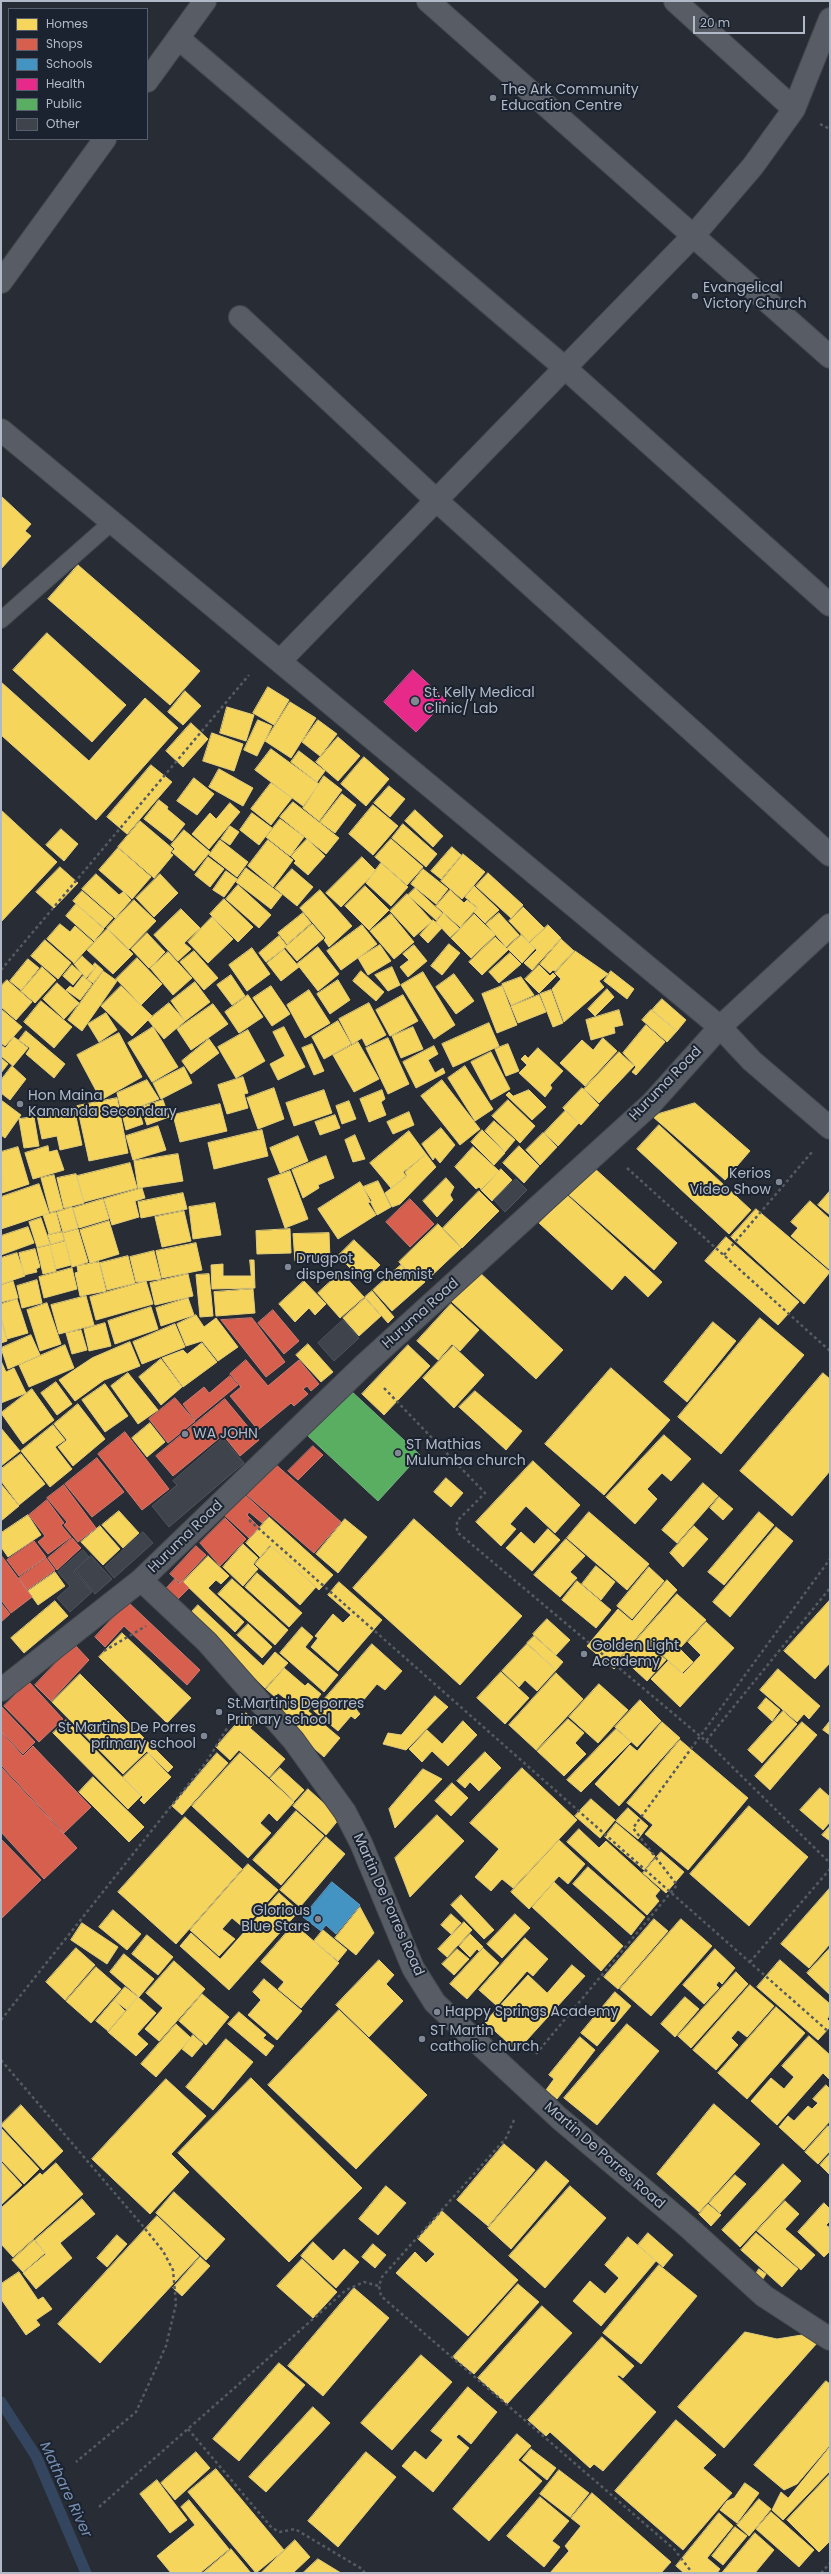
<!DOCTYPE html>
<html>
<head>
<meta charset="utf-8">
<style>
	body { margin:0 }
	#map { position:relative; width:831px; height:2574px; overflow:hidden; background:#282d35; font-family:Poppins,sans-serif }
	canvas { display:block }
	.frame { position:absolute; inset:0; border:2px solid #b1b9c7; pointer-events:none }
	.legend { position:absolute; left:8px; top:8px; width:140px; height:132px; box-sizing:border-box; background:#1b2330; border:1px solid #575f6c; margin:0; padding:5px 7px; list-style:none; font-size:12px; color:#b1b9c7 }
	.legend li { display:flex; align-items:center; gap:8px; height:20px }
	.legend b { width:20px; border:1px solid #575f6c }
	.scale { position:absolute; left:693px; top:16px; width:112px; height:18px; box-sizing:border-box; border:2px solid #b1b9c7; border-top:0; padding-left:5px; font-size:12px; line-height:14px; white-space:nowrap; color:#b1b9c7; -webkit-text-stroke:3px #1b2330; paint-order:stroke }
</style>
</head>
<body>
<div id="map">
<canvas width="831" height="2574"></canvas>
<div class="frame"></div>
<ul class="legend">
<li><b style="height:11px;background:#f6d55c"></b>Homes</li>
<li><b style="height:11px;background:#d6604d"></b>Shops</li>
<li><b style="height:11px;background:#4393c3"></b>Schools</li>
<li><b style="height:11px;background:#e7298a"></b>Health</li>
<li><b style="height:11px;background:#5aae61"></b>Public</li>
<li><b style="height:11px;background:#3f444c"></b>Other</li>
</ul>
<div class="scale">20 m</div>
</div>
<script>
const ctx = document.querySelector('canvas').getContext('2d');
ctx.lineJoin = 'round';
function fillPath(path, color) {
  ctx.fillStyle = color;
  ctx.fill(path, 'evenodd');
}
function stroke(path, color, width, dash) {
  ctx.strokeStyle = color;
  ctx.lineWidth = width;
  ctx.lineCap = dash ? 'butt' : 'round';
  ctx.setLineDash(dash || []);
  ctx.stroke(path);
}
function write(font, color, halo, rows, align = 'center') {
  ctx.font = font + ' Poppins,sans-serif';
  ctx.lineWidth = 4;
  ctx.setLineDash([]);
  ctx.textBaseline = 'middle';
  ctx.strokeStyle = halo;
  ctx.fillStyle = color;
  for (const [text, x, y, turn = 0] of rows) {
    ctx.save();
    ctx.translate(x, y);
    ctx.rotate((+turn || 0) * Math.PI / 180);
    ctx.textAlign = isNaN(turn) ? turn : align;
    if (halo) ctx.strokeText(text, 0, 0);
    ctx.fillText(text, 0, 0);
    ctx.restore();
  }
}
const homes = new Path2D(`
	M1,496l30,28 -6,7 6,5 -30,33z
	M78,565l122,106 -30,34 -122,-106z
	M47,633l79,72 -34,37 -79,-72z
	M1,682l88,79 56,-63 33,30 -82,92 -95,-85z
	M268,687l21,13 -15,25 -21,-12z
	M185,691l16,15 -18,19 -15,-13z
	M290,702l26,16 -25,40 -26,-17z
	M227,707l27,8 -8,26 -26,-8z
	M258,720l14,6 -15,30 -13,-6z
	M318,720l19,14 -17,22 -18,-14z
	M191,723l17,16 -25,28 -17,-16z
	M212,733l31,11 -9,27 -31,-10z
	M338,737l22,19 -22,25 -22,-19z
	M271,749l48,35 -16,22 -48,-36z
	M299,751l26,20 -8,11 -26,-20z
	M364,757l25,22 -23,27 -25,-22z
	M151,765l21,17 -45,52 -20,-17z
	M219,769l34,19 -10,18 -34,-19z
	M324,776l18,14 -23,31 -16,-13z
	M194,778l20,16 -17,21 -20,-14z
	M271,783l21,15 -21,27 -20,-16z
	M389,786l16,13 -15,18 -16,-14z
	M342,794l14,11 -21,28 -15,-11z
	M159,800l9,7 -1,2 18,15 -13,17 -28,-22z
	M293,802l46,36 -13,16 -46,-37z
	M230,803l10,9 -31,37 -17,-15 18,-21 6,6z
	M373,805l25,21 -25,29 -24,-21z
	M1,810l56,52 -56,60z
	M415,810l28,26 -10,11 -28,-26z
	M252,813l20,15 -13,17 -19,-15z
	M280,819l24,18 -14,19 -24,-19z
	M140,821l33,28 -3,4 3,2 -19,23 -36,-31z
	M403,824l34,30 -11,13 -34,-29z
	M230,826l9,6 -9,13 -9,-6z
	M61,829l17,15 -14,17 -18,-16z
	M184,830l26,22 -16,19 -22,-19 3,-3 -4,-4z
	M307,839l18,17 -17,19 -14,-12 2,-2 -5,-5z
	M391,839l32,28 -16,18 -32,-28z
	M220,840l28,22 -11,15 -28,-22z
	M268,840l25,20 -20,27 -25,-21z
	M452,847l9,8 -20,24 -10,-8z
	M118,848l33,29 -19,22 -33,-29z
	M463,854l22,18 -23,27 -21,-18z
	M208,857l16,12 -14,18 -15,-12z
	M362,857l14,14 -35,36 -15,-14z
	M381,863l27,24 -17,19 -25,-23z
	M60,867l18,16 -24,25 -18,-16z
	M246,868l36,27 -11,14 -35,-27z
	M292,869l21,18 -16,19 -22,-18z
	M423,869l25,20 -12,15 -25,-20z
	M226,871l11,8 -13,18 -11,-7z
	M488,873l35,32 -12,13 -35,-32z
	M96,874l23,21 4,-3 8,8 -16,18 -33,-29z
	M160,874l18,19 -24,24 -18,-19z
	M238,885l33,30 -12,13 -33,-29z
	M365,886l24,24 -20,20 -24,-24z
	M474,886l25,24 -14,13 -11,-11 4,-4 -13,-11z
	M415,888l27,25 -6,7 -28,-25z
	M320,890l32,36 -23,21 -5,-7 2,-2 -26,-30z
	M450,890l14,13 3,-3 10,8 -17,19 -24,-21z
	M82,891l31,27 -9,10 -31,-27z
	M407,894l25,27 -18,16 -24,-26z
	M224,899l29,28 -15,15 -28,-28z
	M134,900l22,21 -27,28 -22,-21z
	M76,904l28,25 -10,12 -28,-25z
	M523,907l21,21 -15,14 -20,-21z
	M181,909l19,19 -16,15 7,6 -13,12 -24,-26z
	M303,913l8,10 -24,21 -9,-11z
	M443,913l16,15 -9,9 -14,-15z
	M499,913l20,22 -13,12 -20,-23z
	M391,914l23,28 -20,17 -24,-28z
	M474,914l21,21 -24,23 -20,-20z
	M212,917l21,22 -25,24 -20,-21z
	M433,920l9,8 -14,15 -8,-8z
	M60,924l10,8 5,-6 18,16 -19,21 -27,-24z
	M312,924l12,14 -27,23 -12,-14z
	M362,925l15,19 -36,26 -14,-19z
	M548,925l13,13 -29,32 -8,-7 13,-13 -8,-7z
	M107,929l26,25 -20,20 -26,-24z
	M147,933l18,19 -16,16 -18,-19z
	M521,935l14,14 -13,14 -15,-15z
	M279,936l8,10 -21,16 -7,-9z
	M495,937l13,13 -26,25 -13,-13z
	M561,939l13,12 -19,20 -2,-1 -3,3 -10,-9z
	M45,940l26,23 -13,16 -27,-23z
	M449,944l11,9 -18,22 -11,-9z
	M380,945l11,16 -23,14 -10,-17z
	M414,945l13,16 -19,16 -8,-10 9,-7 -6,-6z
	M318,947l21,27 -21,17 -21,-27z
	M252,948l18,26 -23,17 -18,-26z
	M284,949l15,18 -18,14 -14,-18z
	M194,951l24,27 -14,12 -24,-28z
	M575,951l33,23 -9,7 5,6 -40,35 -12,-33 9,-10 -6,-6z
	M168,952l24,26 -19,17 -23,-27z
	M510,953l11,11 -22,19 -10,-11z
	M82,956l13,12 -9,10 -12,-14z
	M137,958l25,26 -21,21 -25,-26z
	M28,959l11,9 -18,22 -11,-9z
	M95,963l8,7 -10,13 -6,-4 9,-12 -3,-1z
	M72,965l10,9 -9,11 -10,-9z
	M539,965l11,11 3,-3 3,3 -17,17 -14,-14z
	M42,967l14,13 -21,23 -14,-12z
	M392,967l8,18 -12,6 -13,-16z
	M103,971l14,10 -35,50 -14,-11z
	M361,971l23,21 -8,9 -23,-20z
	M611,971l23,18 -7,10 -23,-18z
	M423,972l32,53 -21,14 -33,-54z
	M454,974l20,27 -18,13 -20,-27z
	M231,975l14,21 -13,9 -15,-20z
	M83,976l9,8 -12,16 -14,-10 4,-4 3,2z
	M521,977l13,18 -23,10 -9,-21z
	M7,980l25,22 -16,18 -15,-13v-21z
	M338,980l12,20 -20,14 -13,-20z
	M195,982l15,20 -25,19 -14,-20z
	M57,983l22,20 -15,16 -21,-20z
	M121,986l31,30 -20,20 -31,-30z
	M271,986l19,28 -18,12 -19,-28z
	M502,986l15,39 -20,8 -15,-39z
	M607,989l7,8 -19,19 -7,-7z
	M309,990l21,33 -25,15 -18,-33z
	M551,990l12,33 -10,4 -13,-33z
	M248,995l15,22 -24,16 -14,-21z
	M403,995l15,26 -28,15 -14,-26z
	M539,995l7,17 -28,11 -7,-17z
	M662,999l24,21 -9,11 -25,-21z
	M41,1001l31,26 -18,21 -30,-26z
	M169,1003l16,18 -21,18 -16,-19z
	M369,1003l17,32 -20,11 -4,-8 -10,6 -13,-25z
	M213,1004l15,20 -37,26 -14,-21z
	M1,1009l21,18 -17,19 -4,-3z
	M619,1010l4,15 -9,2 1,6 -24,7 -5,-20z
	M651,1010l26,21 -10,11 -25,-22z
	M106,1013l11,17 -18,12 -11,-18z
	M338,1021l13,23 -27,15 -12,-22z
	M489,1023l10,23 -46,21 -11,-23z
	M646,1025l19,17 -29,33 -4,-3 4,-5 -13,-14z
	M153,1027l25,40 -26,15 -24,-39z
	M284,1027l21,40 -27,13 -8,-16 15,-8 -12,-24z
	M413,1027l10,22 -22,9 -9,-22z
	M248,1030l17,31 -29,17 -18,-31z
	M26,1031l39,33 -11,14 -28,-24 4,-6 -11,-8z
	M119,1033l23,44 -41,23 -24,-45z
	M14,1037l14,11 -15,18 -12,-10v-11l4,3z
	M388,1038l21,46 -21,10 -22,-46z
	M603,1038l14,13 -32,35 -25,-23 22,-23 11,10z
	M209,1039l10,14 -28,21 -9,-13z
	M358,1042l21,37 -25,13 -21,-37z
	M312,1044l12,27 -10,4 -12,-27z
	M508,1044l11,27 -13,5 -11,-27z
	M434,1046l4,8 -10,6 7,13 8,-5 2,5 -29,15 -13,-26z
	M538,1048l25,23 -13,14 2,3 -7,9 -26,-24 8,-8 -6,-6 4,-4 3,3z
	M491,1052l19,37 -19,11 -20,-38z
	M619,1052l15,14 -35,37 -15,-14z
	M1,1058l7,6 -7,9z
	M12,1066l14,13 -16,21 -9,-7v-13z
	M465,1066l28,43 -18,12 -27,-43z
	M184,1067l8,16 -31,16 -8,-16z
	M243,1077l5,16 -4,1 4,14 -21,6 -9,-29z
	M147,1080l12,19 -21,8 5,17 -17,6 -9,-37z
	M442,1080l38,49 -20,16 -39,-49z
	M274,1088l10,31 -26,10 -11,-31z
	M582,1088l17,17 -18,20 -18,-17z
	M324,1090l8,23 -38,13 -8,-23z
	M382,1090l3,9 -4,3 5,13 -17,7 -9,-23z
	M529,1090l17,17 -14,13 -26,-25 3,-3 4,4z
	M117,1098l11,55 -39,8 -12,-55z
	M1,1100l20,15 -16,23 -4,-3z
	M163,1100l6,17 -22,8 -6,-18z
	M508,1100l27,26 -15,17 -28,-27z
	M349,1101l7,18 -14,5 -6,-18z
	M695,1103l55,48 -25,29 -73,-64z
	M220,1104l7,27 -47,11 -7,-27z
	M74,1107l8,38 -22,5 -3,-14 -15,3 -5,-24z
	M566,1110l13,13 -21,23 -14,-13z
	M409,1112l5,13 -21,9 -6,-12z
	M335,1115l5,13 -20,7 -5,-13z
	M34,1117l5,29 -15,2 -5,-29z
	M494,1121l21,19 -10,12 -20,-21z
	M659,1125l92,85 -22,24 -92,-85z
	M158,1126l8,24 -33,10 -7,-24z
	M441,1128l14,17 -15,18 -5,-6 -2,3 -11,-16z
	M262,1130l6,26 -54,13 -6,-26z
	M482,1130l23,23 -11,12 -23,-23z
	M409,1131l17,23 -23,18 3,4 -15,12 -21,-25z
	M543,1133l14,14 -17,18 -14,-15z
	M355,1135l10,24 -12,3 -8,-22z
	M298,1136l10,25 -28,12 -10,-25z
	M48,1146l1,6 8,-2 7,20 -31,9 -8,-26z
	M519,1146l20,20 -15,17 -21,-20z
	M18,1147l11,37 -27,9 -1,-41z
	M473,1147l26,24 -18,18 -2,-2 -3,2 -21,-22z
	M178,1154l5,27 -45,7 -4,-27z
	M426,1154l10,13 -36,37 -8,3 -7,-14 22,-17 -2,-4z
	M326,1156l8,22 -16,7 1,3 -16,10 -11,-28z
	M130,1163l7,25 -53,14 -7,-26z
	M593,1167l84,76 -23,27 -85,-75z
	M501,1169l11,11 -20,21 -11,-11z
	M290,1171l18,48 -23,9 -17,-49z
	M76,1174l8,29 -20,5 -7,-30z
	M54,1175l9,34 -13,3 -9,-34z
	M446,1178l8,9 -4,8 3,5 -16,17 -14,-16z
	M378,1181l13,26 -14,8 -14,-28z
	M360,1182l12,19 -4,2 8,12 -38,24 -20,-30z
	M39,1184l10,29 -48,16v-32z
	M142,1188l3,10 -10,3 4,16 -27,8 -8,-26z
	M479,1191l20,20 -37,37 -19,-20z
	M830,1191v24l-12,-10z
	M183,1193l4,16 -46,9 -3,-16z
	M567,1195l95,87 -14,15 -23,-22 -13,15 -73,-67z
	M103,1199l6,20 -30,9 -6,-20z
	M810,1201l20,18v51l-39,-34 7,-8 -7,-6z
	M215,1203l6,32 -28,4 -4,-32z
	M72,1207l6,21 -15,4 -6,-20z
	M756,1209l74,63 -26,32 -73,-67z
	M184,1211l7,30 -29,6 -7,-30z
	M56,1212l5,19 -12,3 -6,-19z
	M41,1218l9,26 -13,3 -8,-25z
	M109,1221l10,33 -29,9 -10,-33z
	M438,1224l23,24 -34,32 -9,-9 -6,5 -13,-14z
	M28,1227l6,16 -33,12v-19z
	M78,1229l10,33 -16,5 -9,-34z
	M290,1229l1,24 -34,1 -1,-23z
	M62,1232l2,8 -13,4 -3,-9z
	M329,1233l1,26 -35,2 -2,-27z
	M726,1237l73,65 -21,23 -73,-64z
	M354,1240l26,25 -17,16 -25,-25z
	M65,1241l6,24 -15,4 -6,-24z
	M196,1243l6,27 -40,8 -6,-27z
	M50,1245l6,26 -13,3 -6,-26z
	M35,1249l5,18 -4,2 1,3 -13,3 -5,-22z
	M154,1251l7,28 -25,3 -6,-25z
	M17,1253l8,23 -24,8v-26z
	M128,1256l7,27 -28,7 -7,-27z
	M250,1260h4l1,28 -43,1 -1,-24 12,-1v12h28z
	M99,1262l7,29 -26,5 -5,-23 3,-1 -1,-6z
	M401,1265l11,12 5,-4 8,9 -33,29 -19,-21z
	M72,1268l5,21 -33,9 -5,-21z
	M478,1271l85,79 -27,29 -85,-78z
	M341,1272l23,25 -24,21 -22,-25z
	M188,1274l5,22 -38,9 -5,-22z
	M209,1274l4,42 -13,1 -4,-42z
	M37,1280l5,23 -20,5 -5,-22z
	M13,1281l5,17 -17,4v-17z
	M146,1281l7,23 -57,16 -6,-23z
	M304,1281l22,23 -11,11 -6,-7 -14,14 -16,-18z
	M253,1289l2,24 -39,3 -2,-24z
	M372,1291l22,26 -6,6 -23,-26z
	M86,1296l8,29 -35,9 -8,-29z
	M188,1298l6,17 -33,11 -5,-18z
	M365,1298l16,18 -22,20 -16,-18z
	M17,1299l11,34 -21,6 -6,-22v-13z
	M47,1303l14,41 -21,7 -13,-41z
	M451,1304l28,26 -19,21 -8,-7 -14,16 -21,-19z
	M151,1307l7,22 -43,15 -7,-23z
	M196,1315l8,12 12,-9 22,29 -20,14 -16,-20 -16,5 -9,-22z
	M760,1318l44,37 -83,99 -43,-37z
	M1,1319l6,22 -6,2z
	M713,1322l23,19 -49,61 -23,-20z
	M105,1323l6,23 -22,5 -5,-22z
	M175,1324l10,23 -43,17 -9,-22z
	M81,1330l6,20 -15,4 -6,-21z
	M31,1335l9,20 -32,14 -7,-21z
	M130,1342l10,24 -36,14 -29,21 -16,-21 33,-22z
	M202,1343l15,19 -34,25 -21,-29 21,-8 4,4z
	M308,1344l25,28 -12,10 -25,-27z
	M65,1345l9,23 -45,19 -10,-22z
	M408,1345l22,21 -46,49 -22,-21z
	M453,1346l31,29 -30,33 -31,-30z
	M161,1359l21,28 -21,18 -22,-28z
	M1,1361l5,11 8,-4 12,25 -25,10z
	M611,1368l59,52 -66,75 -59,-51z
	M128,1373l30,37 -20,14 -27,-38z
	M823,1373l7,6v92l-38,45 -52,-45z
	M56,1382l16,22 -15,11 -16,-22z
	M105,1384l23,32 -23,16 -23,-32z
	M32,1389l22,31 -31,24 -22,-31z
	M475,1391l47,40 -16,19 -47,-43z
	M78,1404l27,35 -32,27 -15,-19 9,-7 -13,-16z
	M150,1423l15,19 -18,15 -15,-19z
	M53,1425l12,15 -10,7 17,22 -22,18 -29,-36z
	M1,1428l19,23 -19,15z
	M664,1435l27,24 -20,22 -9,-8 -15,16 10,10 -22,25 -29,-27z
	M21,1454l24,30 -26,21 -18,-24v-12z
	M533,1461l47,44 -25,28 -29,-27 -16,18 6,5 -15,17 -25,-24z
	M446,1478l17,15 -12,14 -17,-15z
	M703,1483l15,13 -41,47 -15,-13z
	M1,1484l18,22 -18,15z
	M719,1497l14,12 -10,11 -13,-12z
	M119,1511l20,22 -16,15 -21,-23z
	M589,1512l60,52 -22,26 -60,-52z
	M759,1512l15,13 -50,60 -16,-13z
	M28,1515l13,20 -33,22 -7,-10v-14z
	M269,1517l64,58 -14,15 -49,-45 -10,12 -14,-14z
	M345,1519l22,18 -29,36 -22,-19z
	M414,1519l108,97 -62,69 -107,-97z
	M100,1526l20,23 -17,16 -22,-23z
	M694,1526l14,13 -25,28 -13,-14z
	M776,1527l17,14 -63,76 -17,-15z
	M548,1529l12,11 -28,31 -26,-23 15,-16 13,12z
	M566,1539l19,17 -15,16 7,6 -17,19 -26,-22z
	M243,1544l15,14 -5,6 5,5 -15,17 -20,-19z
	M271,1546l45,41 -16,18 -45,-41z
	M208,1556l21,20 -8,8 -5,-4 -8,8 36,34 -9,10 -52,-50z
	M596,1566l19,16 -14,18 -19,-16z
	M649,1567l15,14 -32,38 -15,-13z
	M55,1572l10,14 -27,19 -10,-14z
	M257,1573l45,40 -13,14 -44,-40z
	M232,1579l56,51 -13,15 -57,-51z
	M667,1580l10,10 -59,69 3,3 -7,7 -27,-23 31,-37 14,12z
	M577,1581l34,29 -15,18 -34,-28z
	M339,1582l43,38 -44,51 -27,-24 7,-9 -3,-2 18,-22 10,9 8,-8 -23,-20z
	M677,1594l29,26 -25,27 -10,-8 -13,14 8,7 -19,21 -26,-24z
	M830,1600v63l-15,16 -31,-28z
	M55,1601l13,15 -44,37 -13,-15z
	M198,1605l65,61 12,-14 13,11 -23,25 -76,-73z
	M547,1619l23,21 -14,15 -23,-21z
	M706,1622l28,26 -54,59 -29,-28 17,-18 15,13 18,-19 -13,-13z
	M248,1624l24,23 -10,11 -25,-23z
	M302,1627l11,10 -8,10 33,28 -14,17 -44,-39z
	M122,1633l69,65 -24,25 -68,-66z
	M534,1636l29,26 -7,8 -29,-27z
	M671,1640l22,22 -11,11 -22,-20z
	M372,1644l30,27 -17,19 -8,-6 -21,25 4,5 -5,5 -4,-3 -13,15 -24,-20z
	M527,1644l29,26 -19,21 -12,-11 -6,7 -17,-16z
	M284,1668l21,18 3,-3 13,11 -13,17 32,27 -16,19 -49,-43 12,-14 -9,-7 -3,4 -9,-8z
	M778,1669l42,37 -11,13 -5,-5 -7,8 -37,-32z
	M501,1672l28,26 -24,26 -28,-26z
	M556,1673l27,26 -47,51 -27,-25z
	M80,1674l93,93 -5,5 -21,-21 -24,23 -71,-72z
	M599,1684l29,26 -30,33 -29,-26z
	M435,1696l13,11 -42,43 -23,-6 5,-11 13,2z
	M766,1698l14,12 -8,11 -14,-13z
	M640,1700l21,21 -24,26 -22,-20z
	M783,1711l14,13 -35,39 -14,-13z
	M246,1713l10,9 -6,6 35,31 -16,18 -30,-27 -9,10 -14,-13z
	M568,1719l16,14 -9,10 11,11 -22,22 -27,-25z
	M66,1720l75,76 -13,13 -75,-76z
	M463,1721l14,14 -29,31 -16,-15 -10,11 -13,-13 18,-19 15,14z
	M830,1721v14l-7,-5z
	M662,1722l18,16 -61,68 -24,-22 35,-39 7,6z
	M802,1722l15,13 -47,55 -15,-14z
	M616,1729l15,13 -50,50 -14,-12z
	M680,1740l68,58 -60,72 -43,-36 8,-9 -26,-22z
	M485,1752l16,16 -22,23 -9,-9 -5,6 -8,-7z
	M148,1753l23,24 -27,27 -4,-4 3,-3 -20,-20z
	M217,1753l11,10 -46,52 -10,-9z
	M240,1753l54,49 -17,19 -8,-8 -9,10 11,10 -23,25 -56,-52z
	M280,1768l24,22 -10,11 -24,-23z
	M522,1768l55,52 -64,68 -11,-9 -11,12 -16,-14 24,-28 -29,-26z
	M423,1769l19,10 -47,49 -6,-19z
	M93,1777l51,50 -15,15 -50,-50z
	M452,1783l16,15 -17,18 -16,-15z
	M820,1788l10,9v25l-7,8 -23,-20z
	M308,1789l32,29 -14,17 -33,-29z
	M591,1799l24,21 -15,18 -25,-22z
	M749,1806l59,51 -59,69 -59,-52z
	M628,1808l20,18 -10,13 -22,-18z
	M296,1811l28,25 -43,49 -28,-25z
	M437,1815l27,26 -54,56 -15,-39z
	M185,1817l57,52 -66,75 -58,-52z
	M616,1823l39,33 -11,14 -39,-33z
	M830,1826v15l-8,-6z
	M579,1829l20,19 7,-7 54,49 -5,6 4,5 -12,14 -80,-73z
	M326,1837l19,17 -45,53 -20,-17z
	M559,1840l26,24 -17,20 -9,-8 -30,33 -18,-17z
	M661,1852l23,20 -18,21 -23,-20z
	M248,1864l30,26 -34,38 -12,-10 -10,11 13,10 -16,17 -29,-26z
	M588,1867l57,50 -14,18 -58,-51z
	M554,1882l69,64 -22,25 -69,-64z
	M830,1888v56l-21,24 -28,-24z
	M279,1893l20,18 -70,79 -49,-44 11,-13 29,26z
	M461,1895l33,35 -10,9 -33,-34z
	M360,1907l14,26 -18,22 -21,-17z
	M113,1910l28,24 -14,16 -28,-23z
	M451,1914l10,9 -10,11 -10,-9z
	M515,1914l15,14 -28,30 -15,-14z
	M654,1919l14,12 -50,58 -14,-12z
	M681,1919l31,27 -61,70 -31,-27z
	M464,1922l8,8 -25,27 -9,-8z
	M82,1923l36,24 -11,17 -36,-24z
	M294,1924l45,39 -38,45 -23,-19 6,-7 -23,-20z
	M323,1930l24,20 -9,11 -24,-20z
	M470,1934l13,13 -4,4 -2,-2 -7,8 -11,-11z
	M147,1935l26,22 -15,18 -26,-21z
	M525,1938l23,21 -15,17 -6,-5 -30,35 -18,-16z
	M76,1948l19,17 -30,35 -19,-18z
	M483,1948l16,15 -32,36 -17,-15z
	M830,1948v47l-23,-22z
	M457,1949l12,10 -15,16 -12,-11z
	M715,1949l20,19 -13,16 -3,-3 -3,4 3,3 -15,16 -21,-19z
	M124,1954l30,25 -15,18 -29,-25z
	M379,1960l15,15 -8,9 17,17 -34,36 -33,-32z
	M780,1960l50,44v11l-3,4 3,3v5l-12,13 -61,-53z
	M174,1961l31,28 -46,52 -14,-12 18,-21 -17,-15z
	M572,1965l13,11 -68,75 -32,-29 43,-47 19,18z
	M96,1967l25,22 -30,34 -25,-22z
	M736,1972l12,12 -57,64 -13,-12z
	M264,1979l38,32 -25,29 -29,-25 13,-15 -8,-8z
	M750,1985l24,21 -27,31 -9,-7 -7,8 7,7 -22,25 -23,-20z
	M125,1987l13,10 -11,13 -13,-10z
	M615,1992l16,14 -34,40 -16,-13z
	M202,1994l27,23 -23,28 -27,-24z
	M138,1997l18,16 -19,21 11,10 -12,12 -28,-24z
	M685,1997l14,12 -24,28 -14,-13z
	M114,2000l11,11 -17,20 -12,-10z
	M776,2007l29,26 -58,66 -29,-26z
	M339,2010l88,85 -71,74 -88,-84z
	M239,2012l27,23 -3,3 11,8 -8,10 -38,-32z
	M176,2024l15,14 -35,39 -15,-13z
	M627,2024l32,27 -62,74 -33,-27z
	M193,2035l10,9 -11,13 -10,-8z
	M809,2036l21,19v25l-7,-7 -46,52 -26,-24 20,-23 13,11 10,-12 -12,-11z
	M580,2037l15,13 -38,49 -11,-9 8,-11 -5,-4z
	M226,2039l27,23 -40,48 -27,-23z
	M251,2078l111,110 -73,74 -111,-109z
	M166,2079l40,37 -35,38 18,18 -39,42 -58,-55z
	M826,2085l4,4v32l-26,29 -25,-23 9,-11 6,5 14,-15 4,3 6,-6 -5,-4z
	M714,2104l46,40 -61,68 -42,-38z
	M21,2105l42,46 -20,19 -42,-45z
	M828,2126l2,2v23l-12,13 -13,-12z
	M1,2128l38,41 -15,15 -23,-24z
	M504,2144l31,26 -47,56 -31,-26z
	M830,2154v21l-10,-10z
	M546,2161l23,20 -58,68 -23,-21z
	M1,2162l21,23 -20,19 -1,-1z
	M56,2163l27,31 -70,63 -12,-13v-36l39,-35 2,2z
	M783,2164l18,17 -61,66 -18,-17z
	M735,2175l11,9 -26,29 -11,-10z
	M386,2186l20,17 -28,32 -19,-16z
	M570,2186l36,32 -61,70 -36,-32z
	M174,2192l51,47 -19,21 -50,-47z
	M82,2199l13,15 -35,29 12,15 -36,31 -13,-16 23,-19 -11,-14z
	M785,2201l14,13 -14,15 30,26 -14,15 -44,-39z
	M824,2203l6,6v12l-4,4 4,3v23l-6,6 -26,-25z
	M708,2204l13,11 -10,11 -12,-12z
	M442,2211l76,69 -50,56 -72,-63 19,-21 11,11 9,-9 -17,-15z
	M157,2216l42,40 -99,107 -42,-39z
	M648,2233l25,22 -10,12 -25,-22z
	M756,2233l42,36 -16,18 -41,-37z
	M117,2235l10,9 -20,23 -10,-9z
	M628,2237l28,24 -55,65 -28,-25 17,-20 15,13 14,-16 -14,-13z
	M34,2240l11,13 -22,19 -11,-12z
	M313,2242l20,19 11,-12 15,13 -23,26 -35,-32z
	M373,2244l13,11 -11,13 -13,-11z
	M200,2257l10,9 -28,30 -9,-8z
	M302,2259l35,33 -24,26 -36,-32z
	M659,2265l38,31 -56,68 -38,-31z
	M759,2269l7,5 -5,8 -7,-5z
	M19,2272l19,28 5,-3 9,12 -16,11 4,5 -14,10 -25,-36v-15z
	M518,2284l21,18 -65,72 -21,-17z
	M354,2288l35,30 -66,78 -35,-30z
	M542,2306l30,27 -65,71 -29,-26z
	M745,2332l32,7 31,-5 10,8 -94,106 -46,-41z
	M602,2337l32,29 -11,12 -4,-3 -2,1 39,36 -53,59 -9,-7 -4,4 -40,-36 -4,4 -18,-16z
	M421,2355l31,27 -60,68 -31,-27z
	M279,2363l26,22 -66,76 -26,-22z
	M826,2381l4,3v61l-33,39 -13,6 -30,-25z
	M468,2387l29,25 -26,32 -12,-10 -3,3 13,11 -36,44 -31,-26 13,-15 11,9 17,-20 -12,-9z
	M313,2407l17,16 -64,69 -17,-15z
	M676,2420l40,35 -13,13 29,25 -49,57 -68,-59z
	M517,2434l14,12 -13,14 24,21 -53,60 -36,-32z
	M830,2447v24l-47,49 -11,-10 9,-18 7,6z
	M531,2449l25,19 -9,12 -25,-20z
	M196,2452l14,16 -35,32 -14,-17z
	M366,2452l30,25 -58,70 -30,-26z
	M216,2469l68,81 -28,23 -68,-81z
	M559,2470l30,23 -19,24 -30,-23z
	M830,2474v67l-11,11 -32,-32z
	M157,2480l30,40 -17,13 -30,-39z
	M745,2483l14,10 -22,30 -17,-13 7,-9 7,-3z
	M592,2493l79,69 -10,11h-111l19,-22 -4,-5 16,-20 -10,-8z
	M540,2497l29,24 -17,20 8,6 -16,20 -37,-31z
	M759,2499l12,10 -22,27 -12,-11z
	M189,2500l40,49 -29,24h-29l-14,-17 38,-31 -14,-18z
	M771,2512l43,38 -15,17 -43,-38z
	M719,2513l14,13 -26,32 13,11 -3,4h-33l-8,-7z
	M735,2527l12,9 -24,29 -11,-9z
	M755,2533l19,17 -19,23h-33z
	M295,2540l15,17 -17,16h-32z
	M231,2549l20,24h-48z
	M318,2559l23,14h-38z`);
const shops = new Path2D(`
	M410,1199l24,25 -24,23 -24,-25z
	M273,1310l26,31 -15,13 -26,-31z
	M252,1318l33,44 -19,15 -45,-57z
	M246,1360l22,26 31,-26 20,24 -8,7 -4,-5 -4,3 5,5 -14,12 -3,-3 -33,27 -28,-34 11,-9 -11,-13z
	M230,1376l8,9 -43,35 -12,-16 21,-17 5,6z
	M175,1398l20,23 -27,22 -19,-24z
	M225,1399l34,41 -19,16 -17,-21 -50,41 -17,-20z
	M125,1432l44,57 -27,21 -44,-56z
	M313,1446l10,9 -25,25 -10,-9z
	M97,1458l27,34 -32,25 -27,-33z
	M274,1463l67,59 -27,31 -67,-58z
	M64,1485l32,43 -18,14 -14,-17 3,-3 -20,-24z
	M243,1493l25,23 -6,7 -13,-11 -2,3 12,12 -10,11 -26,-24z
	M47,1500l17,23 -3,2 10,12 -23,17 -10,-12 7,-6 -16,-21z
	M225,1518l21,21 -26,27 -20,-23z
	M72,1538l9,10 -24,22 -9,-12z
	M34,1541l12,16 -27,19 -12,-16z
	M196,1546l10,9 -26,28 -10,-9z
	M1,1555l31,42 -21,16 -10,-13z
	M46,1558l9,12 -28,20 -8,-12z
	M175,1579l4,5 3,-3 7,7 -13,13 -11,-11z
	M128,1602l72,68 -13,15 -63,-59 -19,21 -10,-10z
	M1,1603l9,11 -9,8z
	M74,1644l15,16 -38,41 -16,-16z
	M29,1682l34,37 -24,23 -35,-36z
	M1,1706l34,36 -12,12 -22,-23z
	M1,1732l22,24 10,-10 58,61 -27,26 -63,-68z
	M1,1767l76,81 -33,31 -43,-47z
	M1,1839l40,41 -40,39z`);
const schools = new Path2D(`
	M332,1882l28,23 -24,29 -10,-9 -5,6 -18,-14z`);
const health = new Path2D(`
	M413,670l33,30 -30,32 -32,-30z`);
const public = new Path2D(`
	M349,1389l71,66 -42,46 -71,-66z`);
const stream = new Path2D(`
	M1,2402l35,54 50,117`);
const building = new Path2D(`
	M516,1179l11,11 -22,22 -11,-12z
	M343,1320l16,18 -25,23 -16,-18z
	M223,1438l21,25 -75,64 -17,-21 25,-21 -4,-4z
	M143,1532l10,11 -39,35 -9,-11z
	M83,1550l6,7 -15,14 18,21 -22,20 -13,-14 13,-12 -12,-14z
	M91,1556l21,23 -17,15 -19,-23z`);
const path = new Path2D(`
	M820,124l10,5
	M1,970l248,-295
	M627,1168l203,183
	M724,1255l88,-103
	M384,1388l101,105 -28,28v11l249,209 124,-153
	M249,1520l581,513
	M104,1651l42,-25
	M706,1741l124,122
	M750,1962l80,-93
	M1,2020l206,-259 22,-36 2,-8
	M536,2054l141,-169 -44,-57 197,-269
	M1,2060l141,165 21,26 10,19 3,34 -10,42 -30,66 -60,50
	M514,2120l-8,18 -124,139 -3,9 2,10 293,253 16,21 -2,3
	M188,2429l84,99 8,4 15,-3 67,40 3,4
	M99,2507l247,-217 18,-8 15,4
	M821,2573l9,-10`);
const service = new Path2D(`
	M1,620l111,-98`);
const minor = new Path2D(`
	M428,1l402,356
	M675,1l119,108
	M178,38l387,330 265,237
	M147,81l58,-80
	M1,282l104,-143
	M240,317l196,183 394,355
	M1,430l719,597 32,34 78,67
	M280,661l414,-426 59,-69 41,-57 36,-90
	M141,1580l66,62 87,99 51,71 16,31 52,125 22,35 124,115 129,109 76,69 66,43
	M1,1690l140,-110 222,-214 288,-262 69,-77 110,-102`);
const markers = [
	[493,98,4,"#818894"],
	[695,296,4,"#818894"],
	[415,701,5,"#818894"],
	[20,1104,4,"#818894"],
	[779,1182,4,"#818894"],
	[288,1267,4,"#818894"],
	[185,1434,4,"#818894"],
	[398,1453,4,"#818894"],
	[584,1654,4,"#818894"],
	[219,1712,4,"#818894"],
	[204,1736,4,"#818894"],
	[318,1919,4,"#818894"],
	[437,2012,4,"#818894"],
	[422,2039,4,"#818894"]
];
const poiNames = [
	["The Ark Community",501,90],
	["Education Centre",501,106],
	["Evangelical",703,288],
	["Victory Church",703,304],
	["St. Kelly Medical",424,693],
	["Clinic/ Lab",424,709],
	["Hon Maina",28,1096],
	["Kamanda Secondary",28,1112],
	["Kerios",771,1174,"right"],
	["Video Show",771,1190,"right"],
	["Drugpot",296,1259],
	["dispensing chemist",296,1275],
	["WA JOHN",193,1434],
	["ST Mathias",406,1445],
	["Mulumba church",406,1461],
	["Golden Light",592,1646],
	["Academy",592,1662],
	["St.Martin's Deporres",227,1704],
	["Primary school",227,1720],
	["St Martins De Porres",196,1728,"right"],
	["primary school",196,1744,"right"],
	["Glorious",310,1911,"right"],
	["Blue Stars",310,1927,"right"],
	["Happy Springs Academy",445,2012],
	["ST Martin",430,2031],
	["catholic church",430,2047]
];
const streetNames = [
	["Huruma Road",666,1084,-46],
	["Huruma Road",421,1314,-42],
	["Huruma Road",186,1537,-44],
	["Martin De Porres Road",388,1905,66],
	["Martin De Porres Road",604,2156,41]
];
const waterNames = [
	["Mathare River",65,2490,65]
];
fillPath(homes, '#f6d55c');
stroke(homes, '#e1cd7c', 1);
fillPath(shops, '#d6604d');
stroke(shops, '#cb7b72', 1);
fillPath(schools, '#4393c3');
stroke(schools, '#649ec4', 1);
fillPath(health, '#e7298a');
stroke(health, '#d7549c', 1);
fillPath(public, '#5aae61');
stroke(public, '#74b180', 1);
stroke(stream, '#34455f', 11);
fillPath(building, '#3f444c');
stroke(building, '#50555d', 1);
stroke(service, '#44484e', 18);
stroke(minor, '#44484e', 24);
stroke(path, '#555b61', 2.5, [3, 3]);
stroke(service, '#585c64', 16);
stroke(minor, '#585c64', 22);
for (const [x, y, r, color] of markers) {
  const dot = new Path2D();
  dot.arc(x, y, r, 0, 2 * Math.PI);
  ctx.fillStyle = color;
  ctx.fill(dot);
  stroke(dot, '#1b2330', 1.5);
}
write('14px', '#b1b9c7', '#1b2330', poiNames, 'left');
write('14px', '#b1b9c7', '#1b2330', streetNames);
write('italic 15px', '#788eb0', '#1b2330', waterNames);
</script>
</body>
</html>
